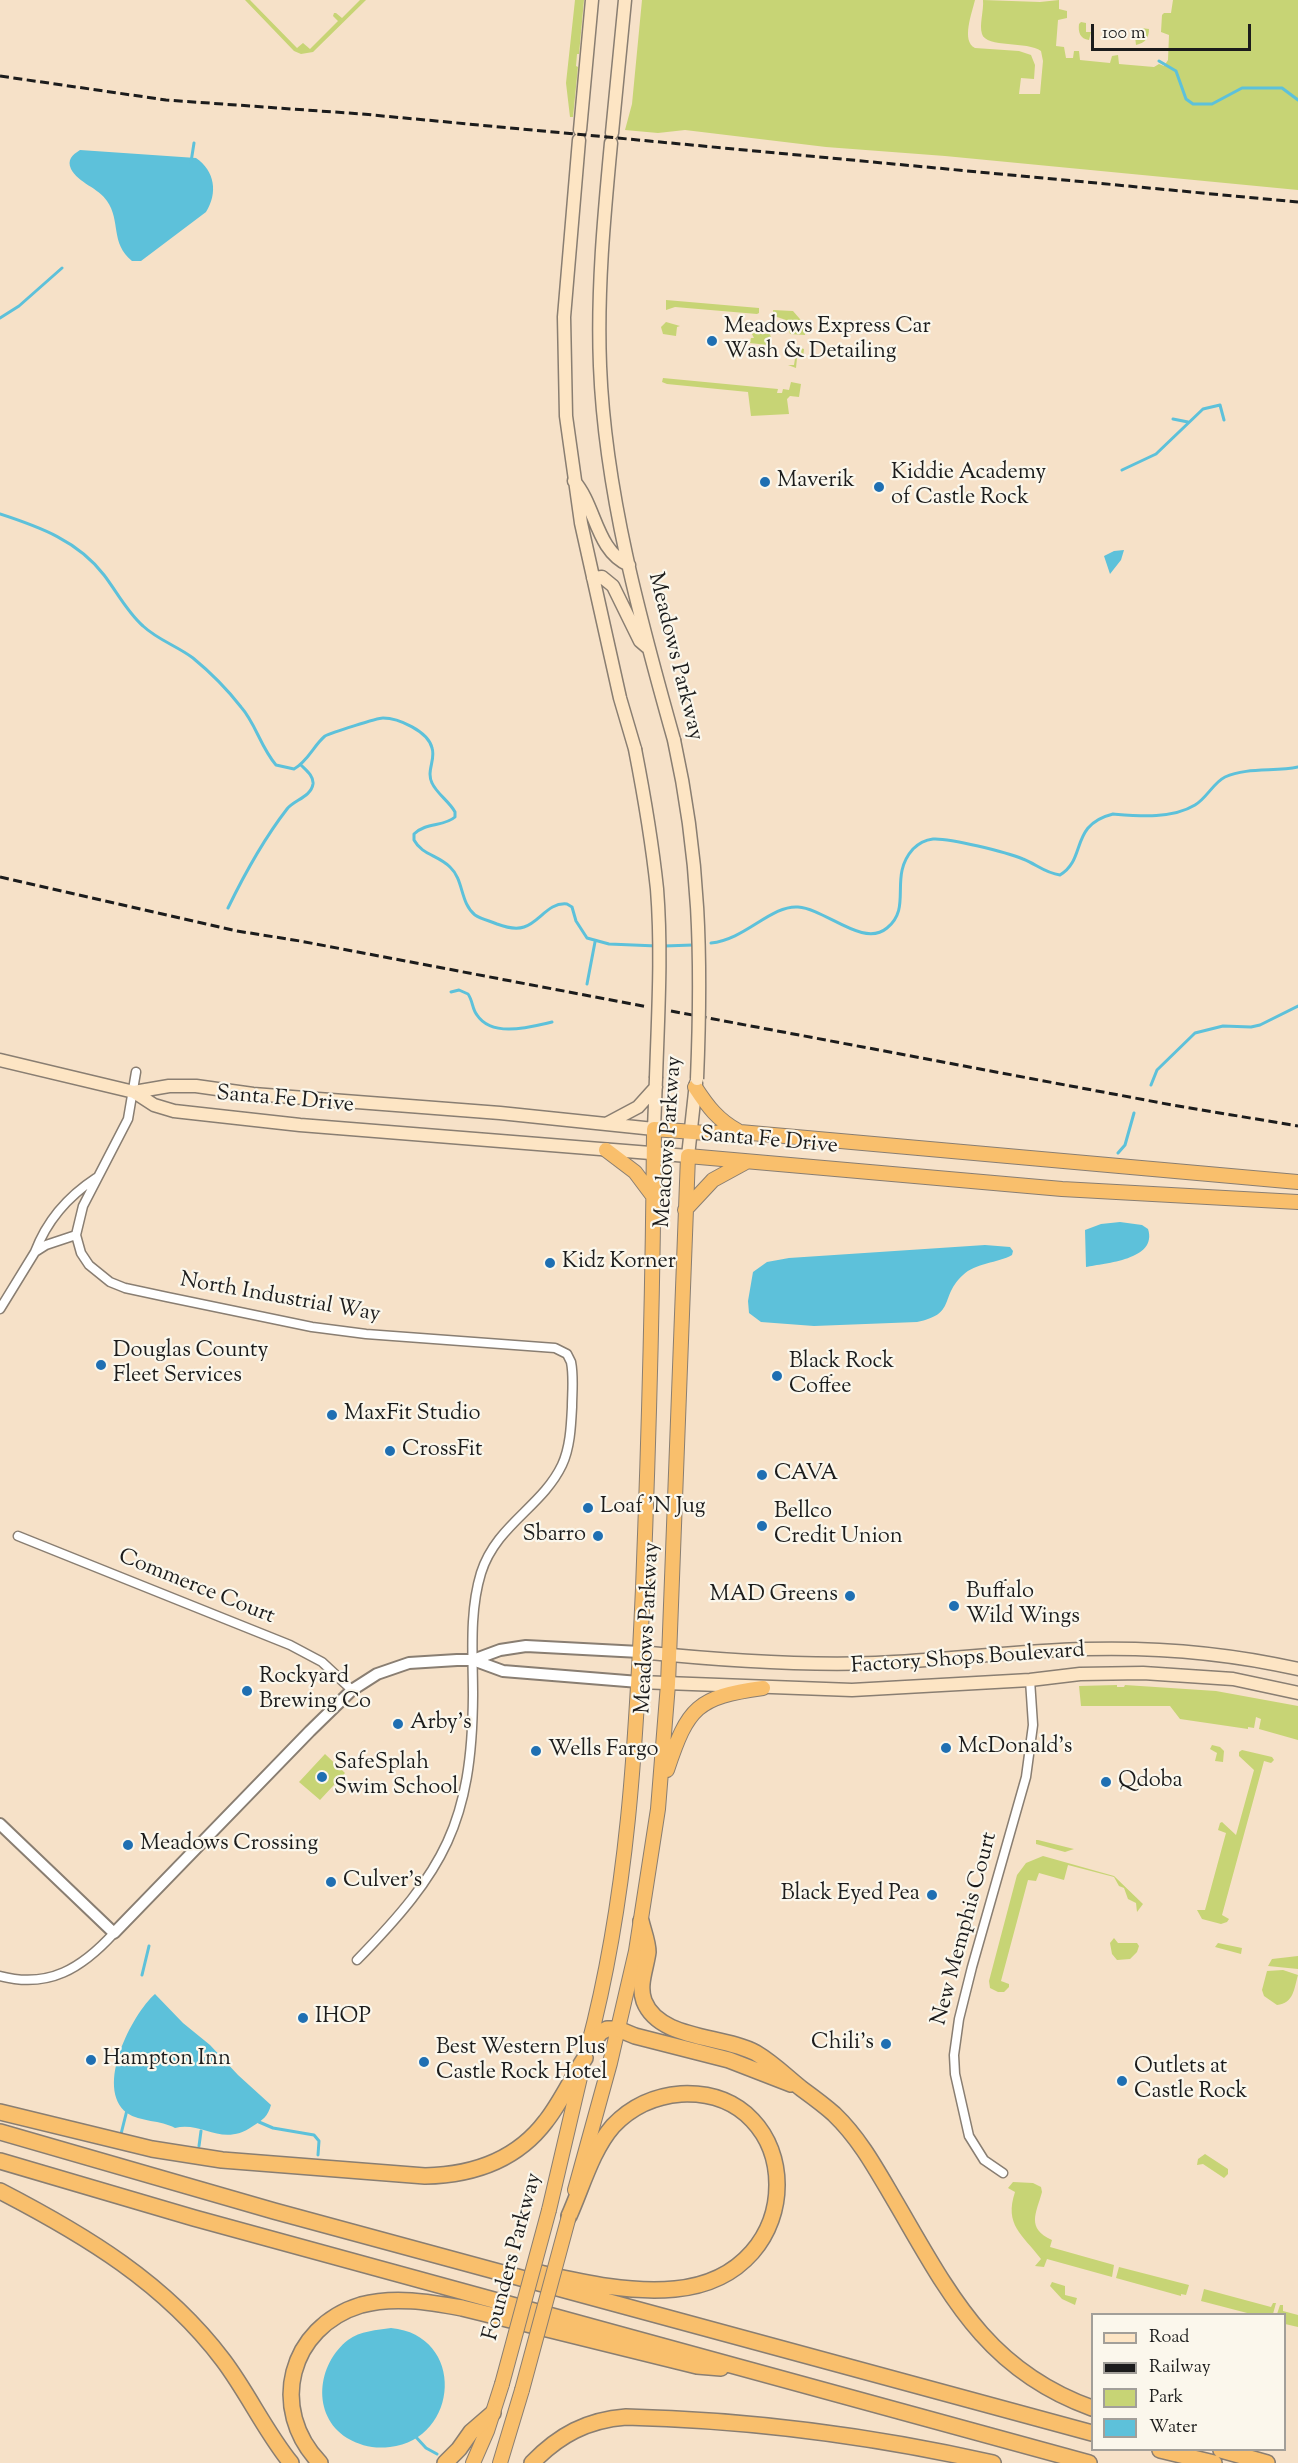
<!DOCTYPE html>
<html>
<head>
<meta charset="utf-8">
<style>
	body { margin:0 }
	#map { position:relative; width:1298px; height:2463px; overflow:hidden; background:#f6e1c8; font-family:"Sorts Mill Goudy",serif }
	canvas { display:block }
	.legend { position:absolute; left:1091px; top:2313px; width:195px; height:138px; box-sizing:border-box; background:#fbf7ec; border:2px solid #a29f99; margin:0; padding:8px 10px; list-style:none; font-size:18px; color:#1c1c1c }
	.legend li { display:flex; align-items:center; gap:12px; height:30px }
	.legend b { width:30px; border:2px solid #a29f99 }
	.scale { position:absolute; left:1091px; top:24px; width:160px; height:27px; box-sizing:border-box; border:3px solid #1c1c1c; border-top:0; padding-left:8px; font-size:18px; line-height:21px; white-space:nowrap; color:#1c1c1c; -webkit-text-stroke:4px #fbf7ec; paint-order:stroke }
</style>
</head>
<body>
<div id="map">
<canvas width="1298" height="2463"></canvas>
<ul class="legend">
<li><b style="height:8px;background:#fde5c4"></b>Road</li>
<li><b style="height:8px;background:#1c1c1c"></b>Railway</li>
<li><b style="height:16px;background:#c7d475"></b>Park</li>
<li><b style="height:16px;background:#5dc1da"></b>Water</li>
</ul>
<div class="scale">100 m</div>
</div>
<script>
const ctx = document.querySelector('canvas').getContext('2d');
ctx.lineJoin = 'round';
function fillPath(path, color) {
  ctx.fillStyle = color;
  ctx.fill(path, 'evenodd');
}
function stroke(path, color, width, dash) {
  ctx.strokeStyle = color;
  ctx.lineWidth = width;
  ctx.lineCap = dash ? 'butt' : 'round';
  ctx.setLineDash(dash || []);
  ctx.stroke(path);
}
function write(font, color, halo, rows, align = 'center') {
  ctx.font = font + ' "Sorts Mill Goudy",serif';
  ctx.lineWidth = 4.5;
  ctx.setLineDash([]);
  ctx.textBaseline = 'middle';
  ctx.strokeStyle = halo;
  ctx.fillStyle = color;
  for (const [text, x, y, turn = 0] of rows) {
    ctx.save();
    ctx.translate(x, y);
    ctx.rotate((+turn || 0) * Math.PI / 180);
    ctx.textAlign = isNaN(turn) ? turn : align;
    if (halo) ctx.strokeText(text, 0, 0);
    ctx.fillText(text, 0, 0);
    ctx.restore();
  }
}
const green = new Path2D(`
	M245,0h5l47,48 6,-5 7,6 28,-28 -5,-5 1,-3h2l6,5 18,-18h6l-53,52 -12,2 -7,-3z
	M575,0h9l-5,54h-2l-1,12 2,1 -5,50h-3l-4,-34z
	M642,0h333c-3,13 -14,41 0,48l44,3 12,4 4,10 -1,14 -13,-1 -2,16h21l3,-33 -2,-10c-13,-10 -55,-3 -59,-17 -3,-9 2,-24 1,-34l57,2 19,-2v9l8,2v7l-9,2 -2,26 8,1 2,11h7l1,-7h5l1,9 30,3 2,-7 6,-1 1,9 35,3 5,-3 5,2 4,-6 1,-25 -8,-3 1,-17 2,-2h7l2,-13h125v190l-353,-34 -119,-9 -141,-17 -27,3 -33,-3 7,-26z
	M1081,22l5,1v9h5l-2,8c-9,-1 -11,-8 -10,-16z
	M1141,28l8,1c0,9 -4,14 -13,16l-1,-9h5z
	M666,300l93,8v5l-2,1 -82,-7 -9,3z
	M773,310l20,1 13,15 -1,9 -15,-1 -4,-14 -12,-4z
	M666,322l14,4 -3,1 -1,9 -13,-2 -2,-7z
	M751,332l19,2 2,8 -5,3 -17,-2 1,-5h3z
	M792,345l12,4 -1,9h-6l-1,10 -8,-3h6l2,-13 -9,-3z
	M663,378l115,11 -1,4h5l1,-4 6,1 2,-8 10,2 -2,13 -9,-1 -3,3 2,15 -38,2 -3,-24 -81,-8 -5,-2z
	M1117,1685v2h7l1,-2 91,6 82,15v34l-39,-11 2,-10 -5,-2 -2,11 -6,-1v2l-68,-10 -10,-13h-89l-2,-20z
	M1212,1745l8,2 4,4 -1,11 -8,-1 2,-8 -7,-4z
	M1242,1750l30,7 2,3 -3,3 -7,-2 -42,154 7,4 -2,3 -6,2 -19,-5 -5,-9h8l21,-77 -8,-3 2,-7 2,-1 14,13 18,-65 -15,-14v-4z
	M325,1754l20,19 -25,27 -21,-18z
	M1036,1840h2l36,9 -9,3 -29,-8z
	M1043,1856l71,20 29,28 -6,8 -1,-9 -8,-4 -4,-11 -5,-2 -5,-9 -46,-12 -4,15 -25,-7 -3,8 -8,-1 -27,101 8,3v3l-5,5h-6l-8,-4 -1,-7 28,-106 9,-12z
	M1114,1938l4,5h19l2,3 -2,6 -7,7 -13,1 -5,-6 -2,-11z
	M1218,1943l24,5 -1,6 -26,-7z
	M1298,1956v13l-30,-3 4,-7z
	M1283,1970l15,5c-4,14 -4,28 -21,30l-13,-9 -2,-6 5,-19z
	M1205,2154l23,15v5l-4,4 -21,-14 -6,1 1,-6z
	M1013,2182l20,1 8,4 1,5c-6,22 -16,36 10,48l-2,7 64,18 -2,12 -65,-18 -3,8 -9,-1 6,-7c-19,-25 -37,-34 -26,-67l-7,-4z
	M1119,2267l70,18 -3,10 -5,-1v2l-65,-18z
	M1052,2282l13,4v9l12,3 -2,7 -13,-6 -12,-13z
	M1204,2289l67,18 2,-4h3l-3,11h-22l-50,-13z
	M1280,2305h3v6l15,4v12l-13,-3 -1,-10h-7z`);
const water = new Path2D(`
	M80,150l116,8c19,13 22,35 10,54l-65,49h-9c-22,-18 -11,-40 -25,-60 -8,-13 -29,-18 -36,-32 -4,-9 1,-14 9,-19z
	M1124,550l-3,10 -11,14 -6,-18 10,-5z
	M1120,1222l22,3 6,4c10,31 -43,34 -62,38l-1,-37 16,-6z
	M985,1245l25,2 3,4 -1,4c-14,8 -37,8 -49,20 -24,22 -6,39 -46,47l-103,4 -53,-4 -12,-9 -1,-12 5,-29 14,-10 22,-4z
	M155,1994l28,29 27,22 28,30 33,30c-3,11 -8,15 -18,21 -31,22 -50,-5 -78,2 -14,-8 -35,-6 -48,-15 -33,-25 5,-99 28,-119z
	M391,2328c75,7 69,111 -1,119 -16,2 -29,-1 -43,-9 -36,-23 -30,-74 1,-98 12,-9 29,-10 43,-12z`);
const stream = new Path2D(`
	M1159,61l17,10 10,28 7,5h19l30,-16h40l16,12
	M191,162l3,-19
	M0,318l19,-12 43,-38
	M1173,419l15,3
	M1122,470l34,-16 47,-45 17,-4 4,15
	M0,514c40,13 78,27 104,61 13,17 23,37 39,51 15,14 34,20 50,32 17,14 34,31 48,49 15,17 19,39 35,58l18,4c14,-8 20,-24 31,-33 6,-3 52,-18 58,-18 15,0 45,13 49,30 4,11 -6,23 0,35 5,11 17,18 23,29v5c-11,10 -29,5 -41,17v6c8,15 24,15 36,27 14,13 10,36 25,48 6,4 15,6 22,9 8,3 18,6 27,3 16,-5 24,-25 43,-23l5,3 4,14 11,17 22,6 48,2
	M228,908c17,-35 35,-68 59,-99 7,-9 24,-12 26,-25 1,-8 -7,-14 -12,-19
	M711,943c34,-3 60,-38 87,-36 28,2 65,41 89,21 26,-21 1,-51 26,-79 6,-6 12,-9 20,-10 17,-1 73,13 90,20 13,5 22,14 37,16 27,-16 9,-50 53,-61 26,2 59,5 82,-9 12,-7 18,-22 30,-28 22,-10 50,-5 73,-10
	M664,946l29,-1
	M587,984l8,-42
	M451,992l8,-2 9,4c5,7 4,15 9,21 15,23 53,12 75,7
	M1151,1085l6,-15 38,-37 28,-7 28,1 9,-2 38,-19
	M1118,1153l7,-8 9,-32
	M142,1975l7,-29
	M259,2122l14,6 41,7 5,6 -1,14
	M121,2134l6,-24
	M199,2146l2,-15
	M415,2436l11,12 11,6`);
const minor = new Path2D(`
	M136,1072l-8,47 -45,87 -7,29 5,18 8,12 21,17 15,6 42,9 145,30 54,7 189,14 12,6 4,8c3,15 1,31 1,45 -1,20 -2,41 -10,58 -20,42 -66,60 -81,108 -12,39 -8,83 -8,122 -1,128 -29,176 -116,265
	M35,1252c12,-32 32,-55 61,-74
	M0,1309l35,-57 11,-7 30,-10
	M18,1536l272,109 32,17 30,28
	M0,1976c49,13 82,-8 114,-43
	M1003,2173l-19,-13 -15,-24 -14,-62 -1,-19 5,-36 13,-52 54,-190 7,-52 -3,-45`);
const tertiary = new Path2D(`
	M473,1660l27,-10 26,-4 114,6
	M0,1824l114,109 196,-202 42,-41 25,-16 32,-11 48,-3h16l30,11 136,11`);
const secondary = new Path2D(`
	M580,130l12,-130
	M612,133l13,-133
	M579,140l-15,177 2,99 15,107 39,175 15,51
	M611,143c-7,74 -14,148 -11,223 5,126 40,253 74,374
	M574,481c22,25 22,70 55,84
	M593,578l9,-1 11,9 27,55 7,6
	M0,1060l134,32 20,13 20,6 126,14 388,31 8,-73
	M134,1092l35,-6h27l57,8 247,19 154,16 2,-51
	M608,1123l30,-16 18,-20
	M640,1652c78,8 158,14 236,11 70,-3 140,-12 209,-14 72,-2 143,4 213,20
	M639,1682l213,8 178,-10 50,-6 63,-1 90,6 65,14`);
const trunk = new Path2D(`
	M695,1087c13,20 23,33 43,44
	M606,1150l29,22 18,24
	M685,1210l28,-30 33,-18
	M667,1770c21,-63 30,-73 96,-82
	M588,2047c40,-150 48,-304 55,-459 6,-153 10,-306 11,-459l52,4 34,-1 558,50
	M575,2190l35,-127 26,-112 22,-142 10,-125 20,-528 374,33 236,13
	M549,2210l33,-141
	M473,2463l14,-32 15,-47
	M500,2463l22,-73`);
const motorway = new Path2D(`
	M641,1921c2,9 7,21 7,31 -2,16 -10,33 -4,49 15,39 79,34 112,52 17,10 31,24 46,36 11,8 22,16 32,25 25,24 41,53 58,82 55,93 91,173 200,212
	M588,2048l13,-16 6,-3h11l17,7 94,24 62,24
	M0,2112l152,37 70,11 203,16c47,-1 91,-15 121,-55 15,-19 25,-42 39,-63
	M0,2132l274,79 818,222
	M0,2161l194,57 895,245
	M0,2191c85,44 165,92 223,169 25,33 42,71 68,103
	M540,2273c45,10 89,20 135,16 139,-13 131,-201 6,-195 -26,2 -50,13 -68,32 -21,24 -31,61 -44,90
	M1160,2450l54,13
	M1221,2450l46,13
	M320,2463c-52,-54 -31,-136 41,-158 33,-9 68,-3 101,3l235,58 24,2
	M445,2463l14,-14 12,-17 22,-19
	M532,2463c27,-28 55,-43 94,-46 123,3 247,19 367,46`);
const rail = new Path2D(`
	M0,76l166,24 196,14 936,88
	M0,877l237,54 63,10 348,66
	M671,1011l501,94 126,21`);
const secondaryBridge = new Path2D(`
	M674,740c26,117 28,219 23,339
	M635,749c9,46 17,93 22,140 5,63 1,126 -1,189`);
const trunkBridge = new Path2D(`
	M502,2384l47,-174
	M522,2390l47,-174`);
const markers = [
	[712,341,6,"#1f6fb2"],
	[765,482,6,"#1f6fb2"],
	[879,487,6,"#1f6fb2"],
	[550,1263,6,"#1f6fb2"],
	[101,1365,6,"#1f6fb2"],
	[777,1376,6,"#1f6fb2"],
	[332,1415,6,"#1f6fb2"],
	[390,1451,6,"#1f6fb2"],
	[762,1475,6,"#1f6fb2"],
	[588,1508,6,"#1f6fb2"],
	[762,1526,6,"#1f6fb2"],
	[598,1536,6,"#1f6fb2"],
	[850,1596,6,"#1f6fb2"],
	[954,1606,6,"#1f6fb2"],
	[247,1691,6,"#1f6fb2"],
	[398,1724,6,"#1f6fb2"],
	[946,1748,6,"#1f6fb2"],
	[536,1751,6,"#1f6fb2"],
	[322,1777,6,"#1f6fb2"],
	[1106,1782,6,"#1f6fb2"],
	[128,1845,6,"#1f6fb2"],
	[331,1882,6,"#1f6fb2"],
	[932,1895,6,"#1f6fb2"],
	[303,2018,6,"#1f6fb2"],
	[886,2044,6,"#1f6fb2"],
	[91,2060,6,"#1f6fb2"],
	[424,2062,6,"#1f6fb2"],
	[1122,2081,6,"#1f6fb2"]
];
const poiNames = [
	["Meadows Express Car",724,328],
	["Wash & Detailing",724,353],
	["Kiddie Academy",891,474],
	["of Castle Rock",891,499],
	["Maverik",777,482],
	["Kidz Korner",562,1263],
	["Douglas County",113,1352],
	["Fleet Services",113,1377],
	["Black Rock",789,1363],
	["Coffee",789,1388],
	["MaxFit Studio",344,1415],
	["CrossFit",402,1451],
	["CAVA",774,1475],
	["Loaf 'N Jug",600,1508],
	["Bellco",774,1513],
	["Credit Union",774,1538],
	["Sbarro",586,1536,"right"],
	["Buffalo",966,1593],
	["Wild Wings",966,1618],
	["MAD Greens",838,1596,"right"],
	["Rockyard",259,1678],
	["Brewing Co",259,1703],
	["Arby's",410,1724],
	["McDonald's",958,1748],
	["Wells Fargo",548,1751],
	["SafeSplah",334,1764],
	["Swim School",334,1789],
	["Qdoba",1118,1782],
	["Meadows Crossing",140,1845],
	["Culver's",343,1882],
	["Black Eyed Pea",920,1895,"right"],
	["IHOP",315,2018],
	["Chili's",874,2044,"right"],
	["Best Western Plus",436,2049],
	["Castle Rock Hotel",436,2074],
	["Hampton Inn",103,2060],
	["Outlets at",1134,2068],
	["Castle Rock",1134,2093]
];
const streetNames = [
	["Meadows Parkway",674,657,76],
	["Santa Fe Drive",285,1101,5],
	["Meadows Parkway",670,1142,-86],
	["Santa Fe Drive",769,1142,5],
	["North Industrial Way",280,1299,10],
	["Commerce Court",196,1588,22],
	["Meadows Parkway",649,1628,-87],
	["Factory Shops Boulevard",968,1660,-4],
	["New Memphis Court",966,1929,-75],
	["Founders Parkway",514,2257,-75]
];
fillPath(green, '#c7d475');
fillPath(water, '#5dc1da');
stroke(stream, '#5dc1da', 3);
stroke(minor, '#897e72', 11);
stroke(tertiary, '#897e72', 14);
stroke(secondary, '#897e72', 15);
stroke(trunk, '#897e72', 16);
stroke(motorway, '#897e72', 18);
stroke(minor, '#fff', 8);
stroke(tertiary, '#fff', 10);
stroke(secondary, '#fde5c4', 12);
stroke(trunk, '#f9bf6c', 14);
stroke(motorway, '#f9bf6c', 15);
stroke(rail, '#1c1c1c', 3, [9, 4.5]);
stroke(secondaryBridge, '#897e72', 15, []);
stroke(trunkBridge, '#897e72', 16, []);
stroke(secondaryBridge, '#fde5c4', 12);
stroke(trunkBridge, '#f9bf6c', 14);
for (const [x, y, r, color] of markers) {
  const dot = new Path2D();
  dot.arc(x, y, r, 0, 2 * Math.PI);
  ctx.fillStyle = color;
  ctx.fill(dot);
  stroke(dot, '#fbf7ec', 2);
}
write('22px', '#1c1c1c', '#fbf7ec', poiNames, 'left');
write('22px', '#1c1c1c', '#fbf7ec', streetNames);
</script>
</body>
</html>
